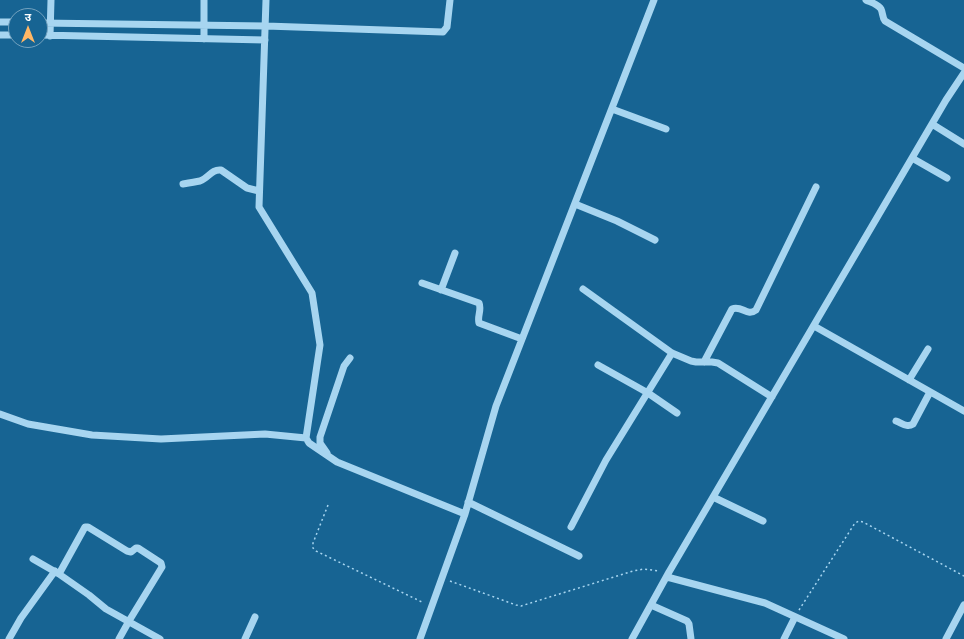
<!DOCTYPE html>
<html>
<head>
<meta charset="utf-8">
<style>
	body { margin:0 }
	#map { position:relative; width:964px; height:639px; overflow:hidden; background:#176493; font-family:Ubuntu,"Noto Sans Devanagari",sans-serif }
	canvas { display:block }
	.north { position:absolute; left:8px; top:8px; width:40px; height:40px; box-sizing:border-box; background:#176493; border:1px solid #74a2be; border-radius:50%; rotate:0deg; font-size:11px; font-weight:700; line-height:16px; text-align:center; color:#fff }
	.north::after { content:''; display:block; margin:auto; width:14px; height:18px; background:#ffb766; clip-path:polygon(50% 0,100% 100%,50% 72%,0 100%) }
</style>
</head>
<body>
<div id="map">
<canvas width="964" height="639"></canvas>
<div class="north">उ</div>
</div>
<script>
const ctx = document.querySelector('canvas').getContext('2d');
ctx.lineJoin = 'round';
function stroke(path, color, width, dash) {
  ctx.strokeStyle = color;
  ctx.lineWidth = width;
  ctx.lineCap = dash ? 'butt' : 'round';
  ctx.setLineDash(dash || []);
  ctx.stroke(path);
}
const path = new Path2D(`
	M328,505l-15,38v5l3,3 108,52
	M450,581l66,24 5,1 112,-35 11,-2 16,2
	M799,610l56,-87 4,-2 4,1 101,54`);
const minor = new Path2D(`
	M204,0v39
	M266,0l-7,207 53,86 8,52 -14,93 3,5 28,19 128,52
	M866,0c4,2 12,4 15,9 2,4 1,8 4,12l79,47
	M0,22h16
	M40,23l226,3 177,6 4,-5 3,-27
	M0,35h16
	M40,35l225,5
	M50,36l1,-36
	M612,109l54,20
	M932,124l32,20
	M912,158l35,20
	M183,184c6,-1 12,-2 17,-3 9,-3 11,-12 21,-11l26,18 12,3
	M575,204l42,17 38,19
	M422,283l57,20c3,7 -2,13 0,20l43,16
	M583,289l89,64 19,8 5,1h16l6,1 54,34
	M441,290l14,-37
	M814,326l150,85
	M704,362l28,-53c10,-4 15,8 24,1l60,-123
	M598,365l50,28 29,20
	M909,380l19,-31
	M0,414l28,10 64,11 69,4 104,-5 41,4
	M896,421c6,2 11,7 17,3l17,-32
	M327,453l-7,-10v-6l24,-71 6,-8
	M713,497l50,24
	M468,502l111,54
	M571,527l35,-67 66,-107
	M33,559l26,15 30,21 17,14 54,30
	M59,574l26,-47h3l39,24 4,1 5,-4h2l23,15 1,4 -33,54 -10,18
	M667,577l98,26 79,36
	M651,605l36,16 2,3 2,15
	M9,639l12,-21 34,-47
	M245,639l10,-22
	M420,639l45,-125 31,-108 158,-406
	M632,639l37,-67 277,-472 18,-27
	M784,639l11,-22
	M946,639l18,-34`);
stroke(path, '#a7d5f0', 1.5, [2, 3]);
stroke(minor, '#a7d5f0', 7);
</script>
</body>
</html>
